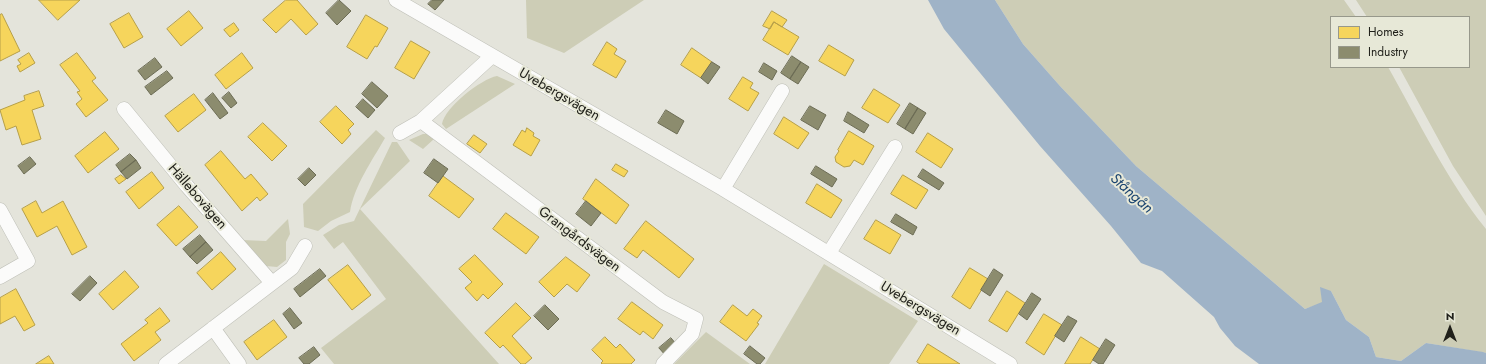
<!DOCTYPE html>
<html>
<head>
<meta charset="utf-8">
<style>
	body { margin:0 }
	#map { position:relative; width:1486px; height:364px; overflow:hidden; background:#e4e4db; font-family:Jost,sans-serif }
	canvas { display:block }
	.legend { position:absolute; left:1330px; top:16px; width:140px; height:52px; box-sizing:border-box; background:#e7e8d7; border:1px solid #97988b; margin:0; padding:5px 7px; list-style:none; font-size:12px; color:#20201a }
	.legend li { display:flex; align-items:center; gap:8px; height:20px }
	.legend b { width:20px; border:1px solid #97988b }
	.north { position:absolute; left:1430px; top:308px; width:40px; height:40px; -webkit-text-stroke:3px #e7e8d7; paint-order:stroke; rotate:0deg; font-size:11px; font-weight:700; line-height:16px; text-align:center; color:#20201a }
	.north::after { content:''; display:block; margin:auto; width:14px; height:18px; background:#20201a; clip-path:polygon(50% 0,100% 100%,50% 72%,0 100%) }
</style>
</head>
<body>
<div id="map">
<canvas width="1486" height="364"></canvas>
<ul class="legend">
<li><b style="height:11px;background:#f6d55c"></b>Homes</li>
<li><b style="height:11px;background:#8c8c6e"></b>Industry</li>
</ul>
<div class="north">N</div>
</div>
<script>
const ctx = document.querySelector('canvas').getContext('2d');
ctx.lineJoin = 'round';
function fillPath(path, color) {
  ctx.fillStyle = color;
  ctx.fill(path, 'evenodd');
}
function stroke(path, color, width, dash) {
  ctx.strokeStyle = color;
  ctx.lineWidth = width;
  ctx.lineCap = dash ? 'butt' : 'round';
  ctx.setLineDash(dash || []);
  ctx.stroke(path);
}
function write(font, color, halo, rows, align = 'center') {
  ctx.font = font + ' Jost,sans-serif';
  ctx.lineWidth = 4;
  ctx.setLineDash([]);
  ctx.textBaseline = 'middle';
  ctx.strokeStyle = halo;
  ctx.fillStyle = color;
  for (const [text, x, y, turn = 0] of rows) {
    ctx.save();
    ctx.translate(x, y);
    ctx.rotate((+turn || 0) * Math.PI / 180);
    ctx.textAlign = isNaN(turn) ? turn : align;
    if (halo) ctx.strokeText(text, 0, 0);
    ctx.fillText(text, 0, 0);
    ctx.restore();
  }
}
const green = new Path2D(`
	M526,0h118l-80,53 -37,-15z
	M995,0h349l12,17h-25v50h57c30,53 60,115 98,162v124l-60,-10 -25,18 -25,-4 -7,-20 -23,-17 -15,-29 -9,12 -17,6 -169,-143 -76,-80 -37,-42z
	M1356,0h130v216l-33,-50 -54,-99h70v-50h-102z
	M497,76l18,8 -69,45 -4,-5c3,-17 39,-45 55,-48z
	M376,130l9,8c-13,23 -31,48 -35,74l-19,9 -13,10 -14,-4 -1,-23z
	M423,134h4l7,5 -11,10 -14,-9z
	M392,142h5l13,19 -50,48 139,155h-165l-13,-16 65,-49 -43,-57 -9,7 -11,-14 16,-10 15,-4z
	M288,219l2,15 -4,8v18l-9,7 -11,-1 -24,-26 24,1z
	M824,264l94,57 -29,43h-124z
	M706,332l44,32h-76z`);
const water = new Path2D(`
	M928,0h67l28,44 37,42 76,80 169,143 17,-7 -2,-15 11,4 15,29 23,17 7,20 25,4 25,-18 57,9 3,1v11h-227l-24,-18 -15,-18 -6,-11 -52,-46 -21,-8 -30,-37 -71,-80 -96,-117z`);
const homes = new Path2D(`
	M39,0h41l-22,20z
	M286,0h11l21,24 -12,11 -15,-16 -15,14 -13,-13z
	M189,11l14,17 -22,18 -14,-17z
	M772,11l15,9 -5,7 -8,-5 -4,7 -7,-3z
	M129,13l14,24 -19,11 -14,-24z
	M2,14l18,37 -20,10v-46z
	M366,15l22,13 -11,19 -2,-1 -8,13 -20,-12z
	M774,22l25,15 -11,18 -25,-15z
	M234,23l5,7 -9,7 -6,-7z
	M411,41l19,11 -16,27 -19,-11z
	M607,42l10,7 -3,5 12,7 -10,17 -23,-13z
	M829,45l25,15 -9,16 -26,-15z
	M692,48l20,14 -11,16 -20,-13z
	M29,53l6,10 -15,9 -3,-6 4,-2 -3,-4z
	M77,53l19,25 -4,3 16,19 -22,17 -10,-13 6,-5 -5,-7 3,-1 -20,-26z
	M242,53l11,15 -27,21 -11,-14z
	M743,77l10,6 -3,5 9,5 -11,18 -19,-12z
	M874,89l26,16 -12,18 -26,-15z
	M39,91l5,15 -12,4 9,29 -19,6 -6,-19 -10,4 -6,-20 25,-10 -1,-4z
	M194,94l12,16 -28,22 -13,-16z
	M336,106l18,18 -6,6 3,4 -9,10 -22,-22z
	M784,117l25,16 -11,16 -24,-15z
	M263,123l24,23 -15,15 -24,-24z
	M527,128l7,5 -1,3 7,4 -9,16 -18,-11 9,-15 3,2z
	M849,131l25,15 -11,19 -9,-5 -4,6 -6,1 -8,-5 -1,-5 4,-6 -1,-1z
	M105,132l14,17 -31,24 -13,-17z
	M928,133l25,16 -12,19 -25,-16z
	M474,135l13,9 -7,9 -13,-9z
	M221,151l24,28 6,-5 17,20 -8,7 -3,-4 -15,14 -37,-46z
	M616,164l12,7 -4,6 -12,-7z
	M152,172l12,16 -25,21 -13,-17z
	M121,175l5,4 -7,5 -4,-5z
	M903,175l25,15 -12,19 -25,-15z
	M443,176l31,23 -15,19 -30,-22z
	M596,179l33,26 -13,19 -33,-25z
	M817,184l25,16 -11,18 -25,-15z
	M36,201l6,12 21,-12 24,46 -15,8 -15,-29 -20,11 -15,-28z
	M179,206l19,21 -22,19 -19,-21z
	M506,213l33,24 -13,17 -33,-25z
	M876,220l25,15 -11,19 -26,-15z
	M646,221l48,38 -15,19 -36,-28 -6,8 -13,-9z
	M221,252l15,17 -24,21 -15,-17z
	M475,255l28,29 -15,15 -5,-5 -6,7 -12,-13 7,-6 -13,-13z
	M566,257l24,18 -13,17 -10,-8 -13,13 -15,-15z
	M348,265l23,30 -19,15 -24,-30z
	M970,268l18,11 -18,30 -18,-12z
	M125,271l14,16 -26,23 -14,-16z
	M16,289l19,36 -11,6 -9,-15 -15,8v-26z
	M1007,291l18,12 -18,29 -18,-11z
	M632,302l31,23 -10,14 -10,-8 -3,4 -22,-16z
	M516,303l15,15 -19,18 20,22 -7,6h-4l-18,-19 -3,3 -15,-15z
	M733,305l14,11 6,-7 9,7 -5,7 2,1 -13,17 -26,-19z
	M160,308l10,13 -15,11 6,8 -27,21 -13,-17 27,-21 -3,-3z
	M1044,314l18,11 -18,30 -18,-12z
	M274,320l13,17 -30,23 -13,-18z
	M605,337l11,11 4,-4 15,16 -4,4h-29l-1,-1 2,-2 -11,-11z
	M1081,337l19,12 -10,15h-25z
	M928,344l32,20h-40l-3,-2z
	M49,356l5,8h-18z`);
const industry = new Path2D(`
	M339,0l12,11 -14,14 -11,-12z
	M432,0h12l-9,10 -7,-6z
	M792,56l9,6 -11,17 -9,-6z
	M155,58l7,9 -17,13 -7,-9z
	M712,62l8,5 -12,17 -7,-6z
	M801,62l8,5 -11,17 -8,-5z
	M764,63l13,8 -5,9 -13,-8z
	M167,71l6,7 -22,17 -6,-8z
	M372,82l16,14 -11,12 -15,-14z
	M229,92l8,11 -6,5 -9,-10z
	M213,93l15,20 -8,6 -15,-19z
	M363,99l12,11 -7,8 -12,-11z
	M910,103l8,5 -13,21 -8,-5z
	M810,106l16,9 -8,15 -17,-10z
	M918,108l8,5 -13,21 -8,-5z
	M666,110l18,11 -7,13 -19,-11z
	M848,112l21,13 -5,8 -20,-12z
	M130,154l6,6 -15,12 -5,-7z
	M30,157l6,7 -12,10 -6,-8z
	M434,159l14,10 -10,14 -14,-10z
	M136,160l5,8 -14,11 -6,-7z
	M816,166l21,13 -5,8 -21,-13z
	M309,168l7,7 -11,11 -7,-7z
	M923,169l21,14 -5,7 -21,-13z
	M586,201l15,12 -10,13 -15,-12z
	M896,214l21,13 -4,8 -22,-13z
	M200,235l6,7 -16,15 -7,-8z
	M206,242l7,8 -16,14 -7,-7z
	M320,269l6,7 -26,21 -6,-8z
	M994,269l9,6 -13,21 -9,-6z
	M90,276l7,7 -17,18 -8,-7z
	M1032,293l9,6 -14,21 -8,-6z
	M545,305l14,14 -11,11 -14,-14z
	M290,308l12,15 -8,6 -11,-15z
	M1068,316l9,5 -13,21 -9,-6z
	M671,338l6,7 -11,11 -7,-8z
	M1106,339l9,6 -12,19h-4l-6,-4z
	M750,346l15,12 -5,6h-3l-13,-10z
	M314,347l6,8 -11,9h-5l-5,-6z`);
const minor = new Path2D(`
	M396,0l327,189 287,175
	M124,109l63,77 85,97
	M421,121l242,181 33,17 -4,15 -29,30
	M400,133l21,-12 71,-65
	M723,189l59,-98
	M0,210l28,51 -28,16
	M829,253l66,-106
	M213,328l26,36
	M166,364l126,-96 13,-22`);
const streetNames = [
	["Uvebergsvägen",559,95,30],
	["Hällebovägen",197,197,49],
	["Grangårdsvägen",579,240,37],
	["Uvebergsvägen",920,309,31]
];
const waterNames = [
	["Stångån",1131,194,42]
];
fillPath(green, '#cdcdb6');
fillPath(water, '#9fb3c7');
fillPath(homes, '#f6d55c');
stroke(homes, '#b69f48', 1);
fillPath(industry, '#8c8c6e');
stroke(industry, '#6c6c55', 1);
stroke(minor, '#bebfb7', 15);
stroke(minor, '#fbfbfa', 14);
write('14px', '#20201a', '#e7e8d7', streetNames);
write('italic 15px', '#1a446f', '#e7e8d7', waterNames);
</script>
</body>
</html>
